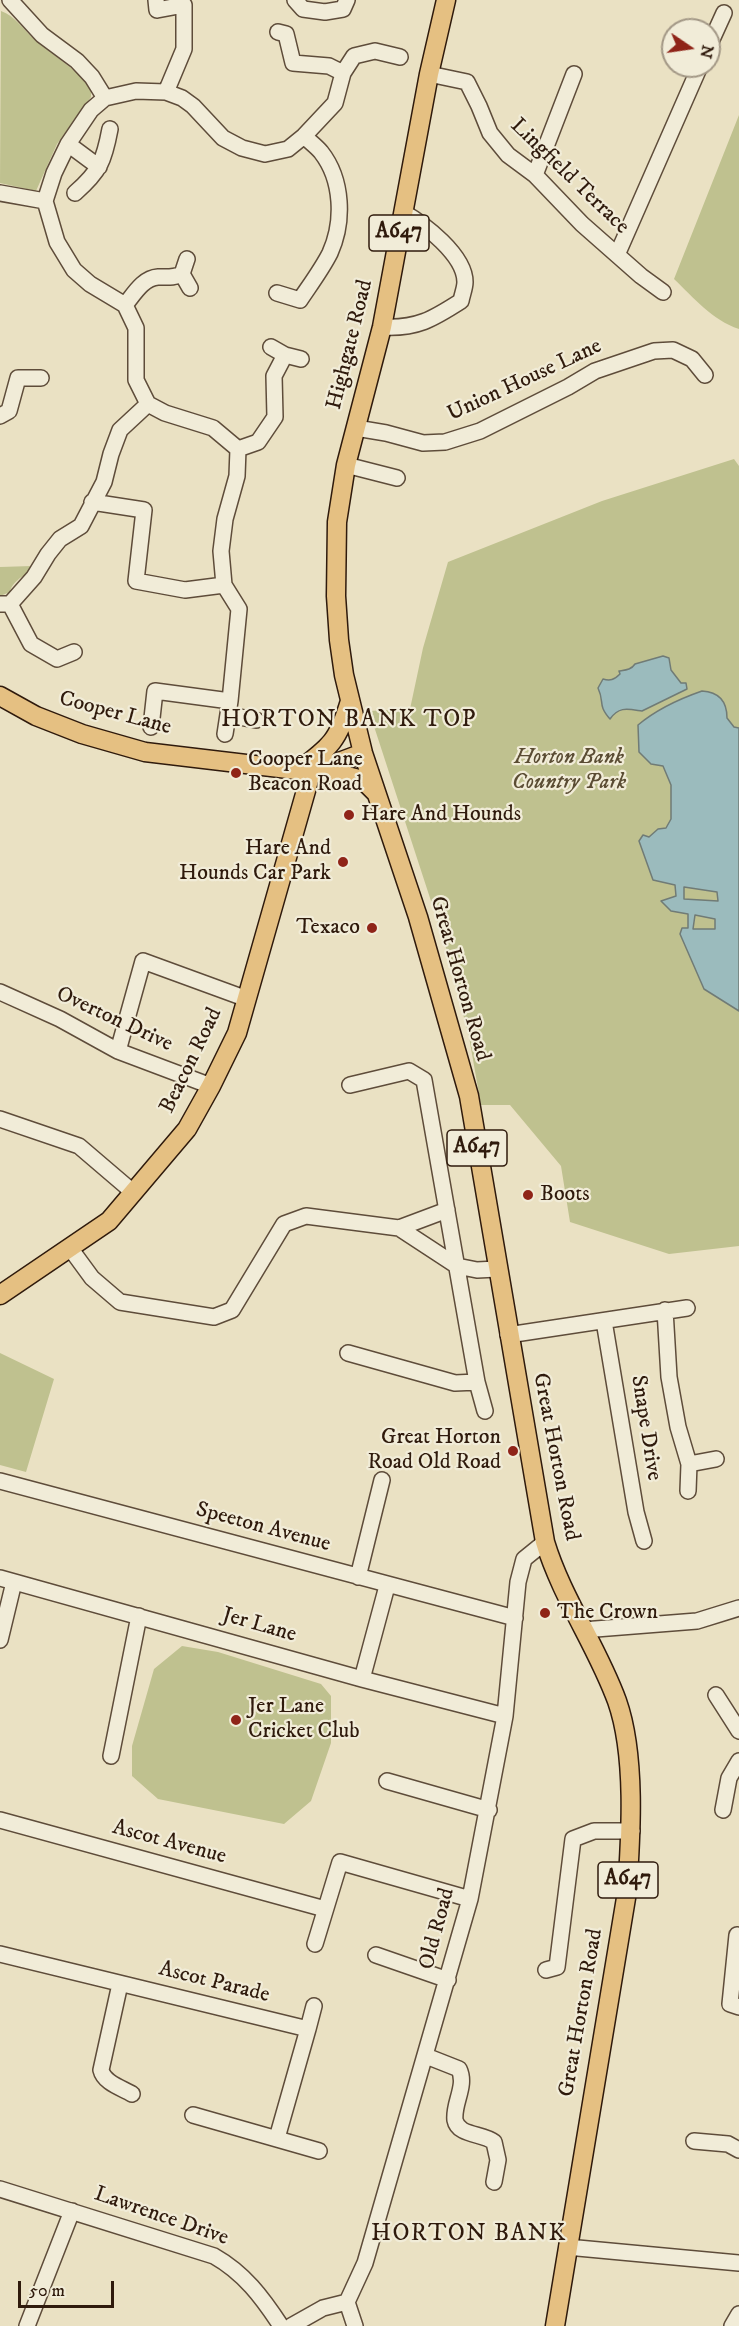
<!DOCTYPE html>
<html>
<head>
<meta charset="utf-8">
<style>
	body { margin:0 }
	#map { position:relative; width:739px; height:2326px; overflow:hidden; background:#eae1c3; font-family:"IM FELL DW Pica",serif }
	canvas { display:block }
	.north { position:absolute; left:661px; top:18px; width:60px; height:60px; box-sizing:border-box; background:#f1ecd8; border:2px solid #a39886; border-radius:50%; rotate:103deg; font-size:16px; font-weight:700; line-height:24px; text-align:center; color:#2f1a0c }
	.north::after { content:''; display:block; margin:auto; width:21px; height:27px; background:#8f2418; clip-path:polygon(50% 0,100% 100%,50% 72%,0 100%) }
	.scale { position:absolute; left:18px; top:2281px; width:96px; height:27px; box-sizing:border-box; border:3px solid #2f1a0c; border-top:0; padding-left:8px; font-size:18px; line-height:21px; white-space:nowrap; color:#2f1a0c; -webkit-text-stroke:4px #f1ecd8; paint-order:stroke }
</style>
</head>
<body>
<div id="map">
<canvas width="739" height="2326"></canvas>
<div class="north">N</div>
<div class="scale">50 m</div>
</div>
<script>
const ctx = document.querySelector('canvas').getContext('2d');
ctx.lineJoin = 'round';
function fillPath(path, color) {
  ctx.fillStyle = color;
  ctx.fill(path, 'evenodd');
}
function stroke(path, color, width, dash) {
  ctx.strokeStyle = color;
  ctx.lineWidth = width;
  ctx.lineCap = dash ? 'butt' : 'round';
  ctx.setLineDash(dash || []);
  ctx.stroke(path);
}
function write(font, color, halo, rows, align = 'center') {
  ctx.font = font + ' "IM FELL DW Pica",serif';
  ctx.lineWidth = 4.5;
  ctx.setLineDash([]);
  ctx.textBaseline = 'middle';
  ctx.strokeStyle = halo;
  ctx.fillStyle = color;
  for (const [text, x, y, turn = 0] of rows) {
    ctx.save();
    ctx.translate(x, y);
    ctx.rotate((+turn || 0) * Math.PI / 180);
    ctx.textAlign = isNaN(turn) ? turn : align;
    if (halo) ctx.strokeText(text, 0, 0);
    ctx.fillText(text, 0, 0);
    ctx.restore();
  }
}
const green = new Path2D(`
	M1,11c14,5 22,18 33,28 19,17 41,28 57,50v8l-34,47 -21,47 -36,-8z
	M739,115v214c-27,-9 -45,-31 -65,-50z
	M734,459l5,7v780l-70,8 -99,-32 -9,-56 -51,-61h-29l-12,-68 -24,-93 -76,-233 41,-2 13,-61 25,-86 154,-61z
	M32,566l-1,7c-8,1 -20,11 -21,19l-10,4v-29z
	M0,1353l54,26 -28,93 -26,-7z
	M182,1646l36,6 103,32 10,12v47l-20,58 -27,23 -126,-25 -26,-23v-30l22,-77z`);
const water = new Path2D(`
	M663,656l6,2 2,12 10,13h5l1,6 -45,22c-14,-2 -23,-5 -32,8 -13,-15 -5,-16 -12,-31l5,-9c7,2 11,1 17,-5l-1,-3c7,-1 12,-1 16,-7z
	M702,691c17,1 25,11 25,27l7,9 5,1v283l-35,-22 -24,-55 2,-6h6v-14l-17,-3 -10,-10 15,-5 -1,-11 -22,-5 -14,-39 4,-6 6,2 9,-8 8,-1 5,-9v-34l-8,-19 -12,-2 -12,-12 -1,-27c19,-16 41,-26 64,-34zM684,887l33,5 1,9 -34,-2zM695,915l20,4v10h-22z`);
const minor = new Path2D(`
	M10,0l32,35 35,26 15,16 13,21
	M156,0l1,10 27,-5v44l-18,43
	M295,0l8,9 22,3 18,-3 4,-9
	M709,46l15,-33
	M343,73l11,-17 21,-5 25,6
	M429,74l38,8 12,24 11,27 18,22 27,20 47,49 59,52 22,16
	M68,144l31,23
	M535,175l39,-101
	M0,193l45,8
	M75,193c25,-22 29,-32 35,-64
	M45,201l12,41 17,28 16,14 35,21 11,23v52l12,24 17,9 48,15 25,21 -1,27 -12,43 -4,32 3,34 15,24 -9,92 -75,-10 -4,36
	M45,201l9,-28 14,-29 23,-34 14,-12 31,-7 30,1 16,6 11,8 30,32 19,10 23,6 23,-5 16,-13 31,-33 8,-30 -14,-7 -36,-3 -7,-29 -8,-2
	M617,255l83,-189
	M182,274l8,14
	M277,293l23,7c10,-15 22,-31 30,-47 14,-31 13,-73 -9,-101 -5,-6 -12,-11 -17,-16
	M125,305c9,-11 18,-27 33,-28 10,0 16,1 24,-3l5,-15
	M382,327c35,2 51,-8 79,-26 1,-6 4,-13 4,-19 0,-27 -41,-58 -62,-70
	M271,347l14,8
	M0,416l9,-5 9,-33h23
	M356,428l30,5 37,10 22,-1 35,-11 88,-44 27,-16 59,-20 19,-1 19,9 13,16
	M238,449l20,-7 17,-25 -1,-41 11,-21 16,4
	M346,465l51,13
	M92,502l52,8 -8,71 49,9 39,-5
	M0,604h10l24,-27 14,-23 12,-15 21,-13 23,-44 7,-28 9,-24 28,-26
	M10,604l21,40 26,15 17,-7
	M228,715l28,5
	M225,734l5,-33
	M0,992l60,27 58,32 93,35
	M118,1051l25,-90 104,38
	M350,1085l59,-14 15,9 53,302 8,29
	M0,1119l79,27 55,47
	M399,1228l48,-18
	M70,1248l22,30 28,24 94,15 18,-7 52,-86 22,-8 93,12 58,38 20,4 20,-1
	M665,1310l4,67 9,50 11,37 -1,27
	M604,1321l32,191 8,29
	M508,1335l179,-27
	M348,1353l107,30 22,-1
	M689,1464l27,-5
	M0,1481l515,137
	M358,1577l24,-97
	M0,1578l362,101 143,37
	M583,1630l114,-9 42,-13
	M0,1640l14,-58
	M362,1679l25,-93
	M716,1695l23,36
	M111,1756l28,-140
	M387,1781l102,29
	M723,1810l6,-32 10,-17
	M0,1820l325,89
	M737,1935l-7,69 9,3
	M315,1944l25,-82 130,37
	M0,1954l308,75 -31,109
	M376,1955l72,25
	M546,1970l11,-3 16,-128 21,-8h38
	M120,1984l-19,86c3,13 21,18 31,24
	M308,2029l6,-23
	M426,2056l33,13c8,17 -6,34 -4,51 3,16 28,13 39,22l4,18 -4,22
	M193,2115l126,36
	M694,2141l34,3 11,6
	M0,2189l214,67c30,17 48,41 67,70
	M567,2247l172,16
	M27,2326l45,-115
	M291,2326l32,-18 24,-6
	M355,2326l-8,-24 18,-39 105,-364 35,-183 13,-134 6,-23 21,-17
	M732,2326l7,-12`);
const major = new Path2D(`
	M446,0l-17,74 -47,253 -36,138 -9,57 -1,74 3,44 5,35 19,78 55,164 51,179 76,446c17,56 52,104 72,159 19,54 14,134 10,191l-72,434
	M0,696l36,20 46,18 63,18 202,24 16,4 13,13
	M298,771c33,-25 40,-30 52,-70
	M315,771l48,-18
	M0,1295l109,-74 78,-92 24,-43 26,-53 74,-260`);
const markers = [
	[236,773,6,"#8f2418"],
	[349,815,6,"#8f2418"],
	[343,862,6,"#8f2418"],
	[372,928,6,"#8f2418"],
	[528,1195,6,"#8f2418"],
	[513,1451,6,"#8f2418"],
	[545,1613,6,"#8f2418"],
	[236,1720,6,"#8f2418"]
];
const shields = [
	[399,233,60],
	[477,1148,60],
	[628,1880,60]
];
const shieldNames = [
	["A647",399,233],
	["A647",477,1148],
	["A647",628,1880]
];
const streetNames = [
	["Lingfield Terrace",569,177,44],
	["Highgate Road",351,345,-76],
	["Union House Lane",525,381,-25],
	["Cooper Lane",115,714,15],
	["Great Horton Road",459,979,74],
	["Overton Drive",114,1020,25],
	["Beacon Road",192,1061,-64],
	["Snape Drive",645,1428,81],
	["Great Horton Road",555,1457,79],
	["Speeton Avenue",263,1528,15],
	["Jer Lane",259,1626,16],
	["Ascot Avenue",169,1843,15],
	["Old Road",438,1929,-75],
	["Ascot Parade",214,1983,14],
	["Great Horton Road",582,2013,-80],
	["Lawrence Drive",161,2217,19]
];
const parkNames = [
	["Horton Bank",569,758],
	["Country Park",569,783]
];
const poiNames = [
	["Cooper Lane",248,760],
	["Beacon Road",248,785],
	["Hare And Hounds",361,815],
	["Hare And",331,849,"right"],
	["Hounds Car Park",331,874,"right"],
	["Texaco",360,928,"right"],
	["Boots",540,1195],
	["Great Horton",501,1438,"right"],
	["Road Old Road",501,1463,"right"],
	["The Crown",557,1613],
	["Jer Lane",248,1707],
	["Cricket Club",248,1732]
];
const neighbourhoodNames = [
	["HORTON BANK TOP",349,721],
	["HORTON BANK",469,2235]
];
fillPath(green, '#bfc18f');
fillPath(water, '#9bbbbd');
stroke(water, '#707b76', 1.5);
stroke(minor, '#5e4c3a', 18);
stroke(major, '#2f1a0c', 21);
stroke(minor, '#f1ecd8', 15);
stroke(major, '#e5c082', 18);
for (const [x, y, r, color] of markers) {
  const dot = new Path2D();
  dot.arc(x, y, r, 0, 2 * Math.PI);
  ctx.fillStyle = color;
  ctx.fill(dot);
  stroke(dot, '#f1ecd8', 2);
}
for (const [x, y, w] of shields) {
  const box = new Path2D();
  box.roundRect(x - w / 2, y - 18, w, 36, 4.5);
  ctx.fillStyle = '#f1ecd8';
  ctx.fill(box);
  stroke(box, '#2f1a0c', 1.5);
}
write('bold 21px', '#2f1a0c', null, shieldNames);
write('22px', '#2f1a0c', '#f1ecd8', streetNames);
write('italic 22px', '#5a4c33', '#f1ecd8', parkNames);
write('22px', '#2f1a0c', '#f1ecd8', poiNames, 'left');
ctx.letterSpacing = '1.5px';
write('24px', '#2f1a0c', '#f1ecd8', neighbourhoodNames);
ctx.letterSpacing = '0px';
</script>
</body>
</html>
